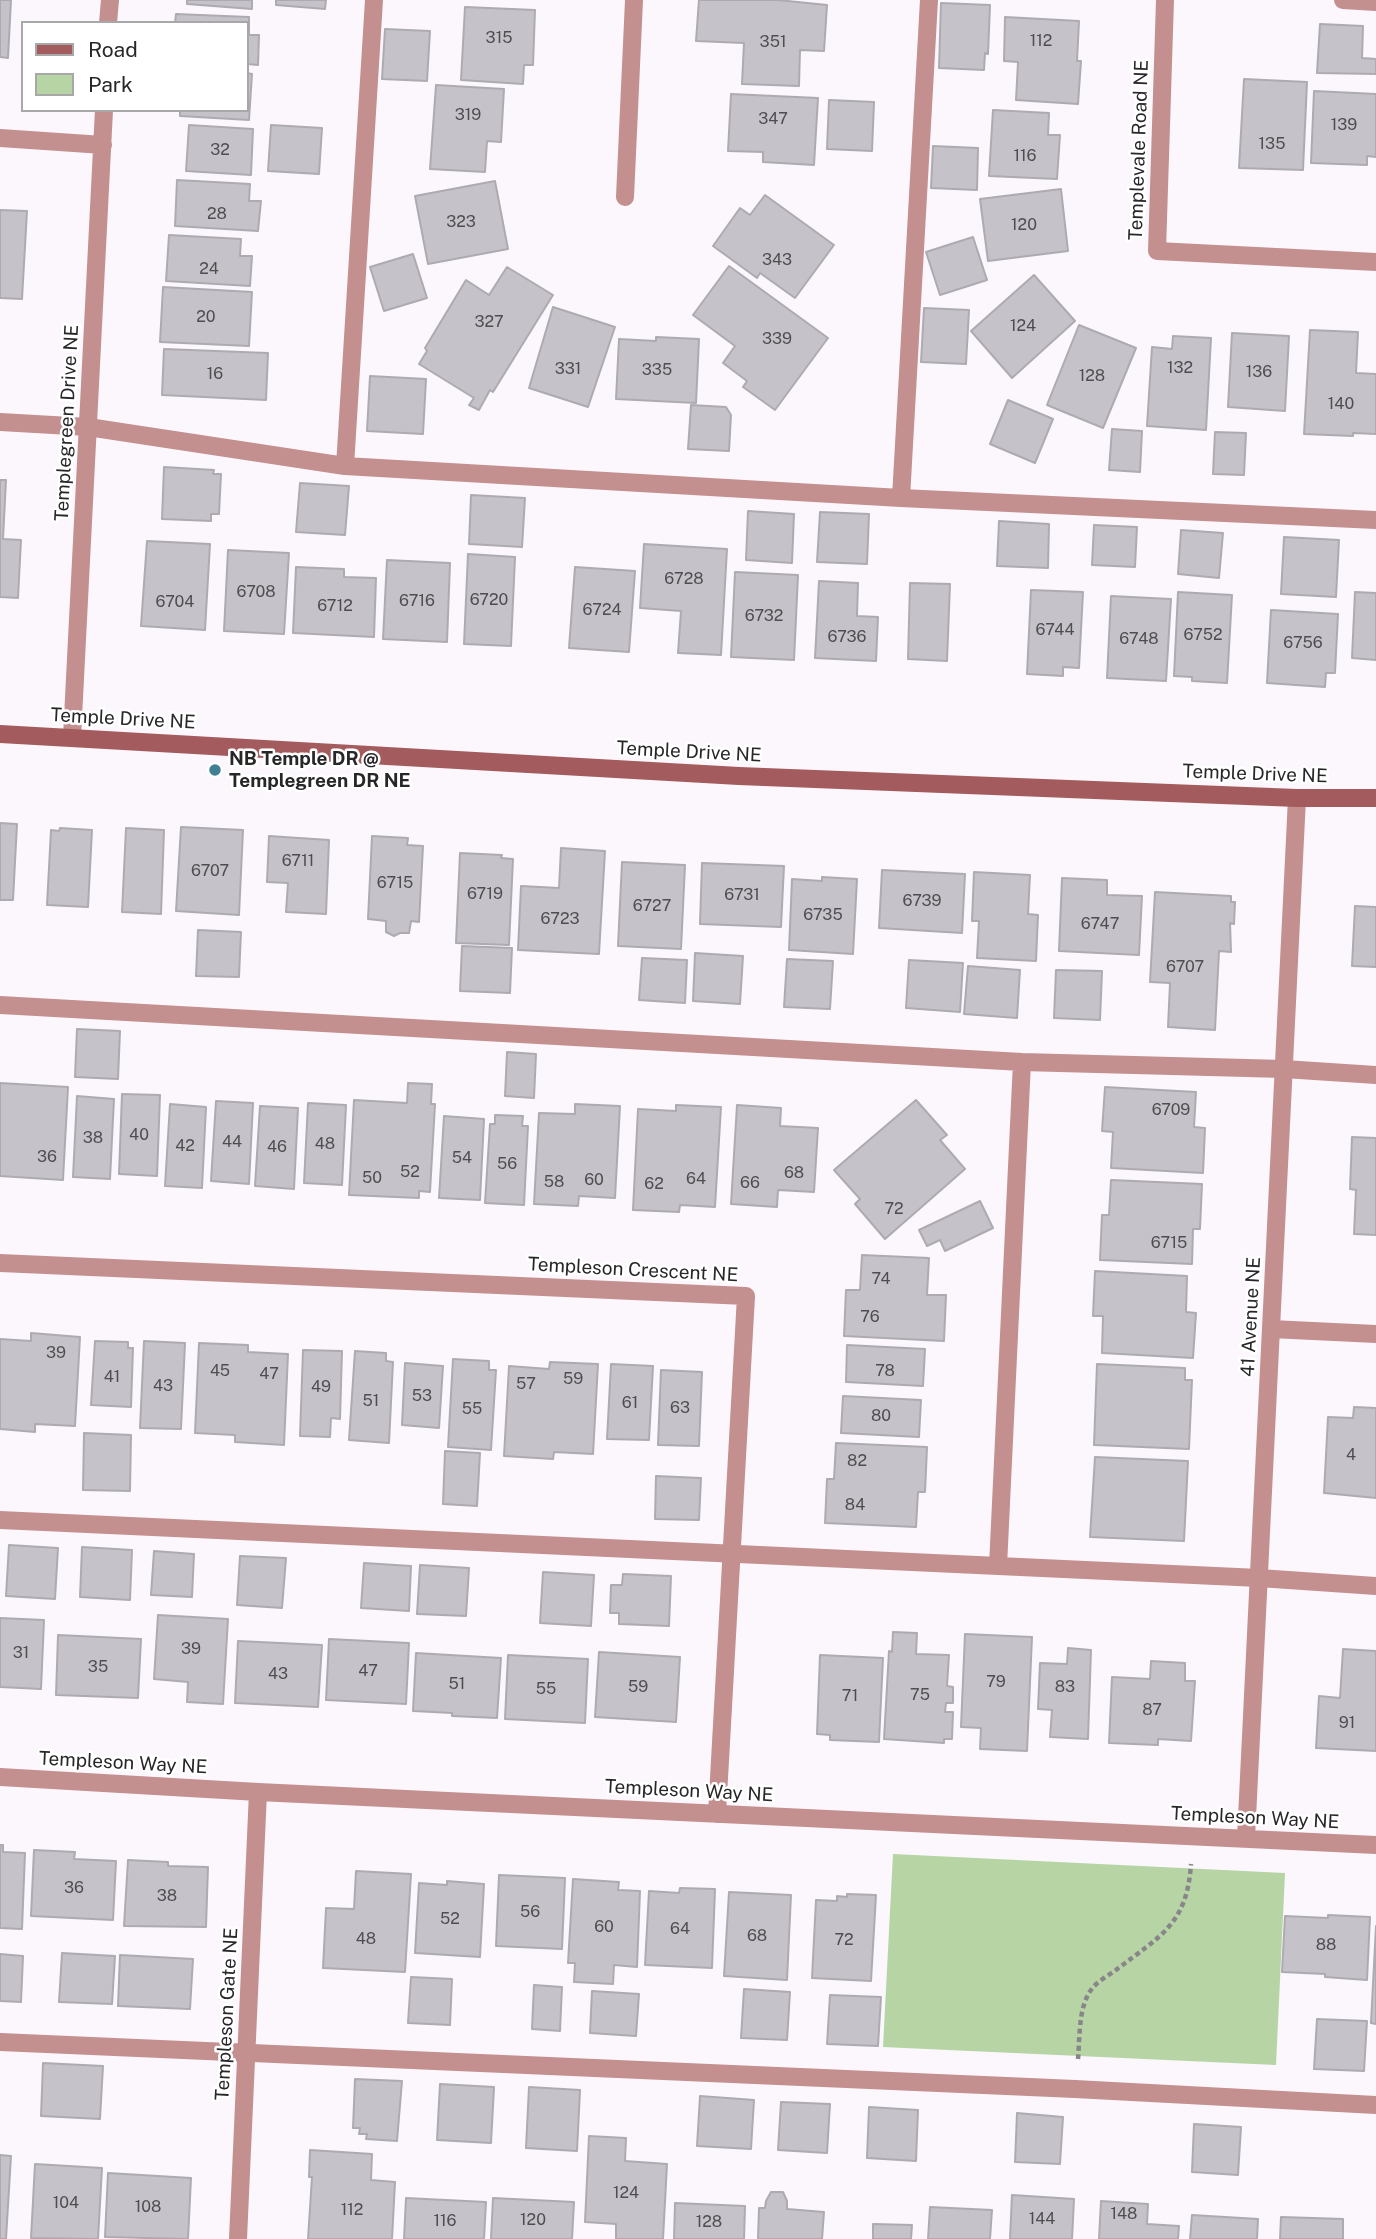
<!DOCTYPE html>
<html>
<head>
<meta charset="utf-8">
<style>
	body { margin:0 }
	#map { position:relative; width:1376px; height:2239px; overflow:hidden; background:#fbf7fd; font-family:"Public Sans",sans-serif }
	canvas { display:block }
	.legend { position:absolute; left:21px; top:21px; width:228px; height:91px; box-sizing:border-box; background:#fff; border:2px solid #a9a8a9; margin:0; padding:9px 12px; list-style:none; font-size:21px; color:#272628 }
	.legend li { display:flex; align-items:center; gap:14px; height:35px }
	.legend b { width:35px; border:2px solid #a9a8a9 }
</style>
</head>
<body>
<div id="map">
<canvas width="1376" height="2239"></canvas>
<ul class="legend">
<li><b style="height:9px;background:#a45b5d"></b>Road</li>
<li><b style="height:19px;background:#b6d4a4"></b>Park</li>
</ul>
</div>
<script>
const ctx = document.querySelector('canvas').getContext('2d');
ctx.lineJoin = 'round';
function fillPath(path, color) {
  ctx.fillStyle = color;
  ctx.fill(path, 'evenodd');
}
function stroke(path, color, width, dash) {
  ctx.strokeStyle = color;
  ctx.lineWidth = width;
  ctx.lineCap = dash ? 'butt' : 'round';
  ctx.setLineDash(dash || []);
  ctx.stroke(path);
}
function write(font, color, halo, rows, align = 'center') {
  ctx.font = font + ' "Public Sans",sans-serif';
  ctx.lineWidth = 5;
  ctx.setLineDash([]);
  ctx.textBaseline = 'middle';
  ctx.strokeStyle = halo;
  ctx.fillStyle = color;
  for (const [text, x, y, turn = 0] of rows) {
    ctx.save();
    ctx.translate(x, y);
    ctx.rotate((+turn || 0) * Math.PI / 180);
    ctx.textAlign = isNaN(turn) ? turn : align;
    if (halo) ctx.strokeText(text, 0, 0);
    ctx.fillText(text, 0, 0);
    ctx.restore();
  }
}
const green = new Path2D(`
	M893,1854l392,19 -9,192 -393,-18z`);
const building = new Path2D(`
	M0,0h11l-3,58 -8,-1z
	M187,0h65v9l-65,-5z
	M276,0h50l-1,9 -49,-4z
	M699,0h79l49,5 -3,46 -24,-1 -1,36 -57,-2 2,-41 -48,-2z
	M941,3l49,2 -2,49 -3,-1 -1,17 -45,-2z
	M465,7l70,3 -2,55h-9l-1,19 -62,-4z
	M176,14l73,3v18h10l-1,30 -11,-1v-41h-72z
	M1005,17l74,4 -2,40h4l-3,43 -62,-4 2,-38 -14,-1z
	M1320,24l43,2 -1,32 14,1v15l-59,-1z
	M385,29l45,2 -3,50 -45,-2z
	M247,73l5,1 -3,46 -69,-4v-6h67z
	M1244,79l63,3 -4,88 -64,-2z
	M436,85l68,4 -3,53 -14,-1 -2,31 -55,-3z
	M1314,91l62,3v63l-9,-1v9l-56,-2z
	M731,94l87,4 -4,67 -51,-3v-10l-35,-1z
	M829,100l45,2 -2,49 -45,-2z
	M993,110l56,3 -1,22h12l-3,44 -68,-3z
	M189,125l64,4 -2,46 -65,-4z
	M271,125l51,3 -3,46 -51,-3z
	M933,146l45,2 -1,42 -46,-2z
	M177,180l73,4 -1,17h12l-3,30 -83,-5z
	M495,181l13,68 -80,15 -13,-68z
	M1061,189l7,62 -80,10 -8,-62z
	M765,195l69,50 -39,53 -35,-25 -3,5 -44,-32 27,-38 10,7z
	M0,210l27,1 -5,88 -22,-1z
	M169,235l72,4 -1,17h12l-2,30 -84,-5z
	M973,237l14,43 -47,15 -14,-43z
	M413,254l14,44 -43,13 -14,-44z
	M729,266l99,72 -53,72 -32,-23 4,-6 -24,-18 12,-17 -42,-31z
	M507,267l46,28 -60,97 -3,-2 -11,20 -10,-5 5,-7 -55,-34 8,-13 -2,-3 41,-68 23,15z
	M1034,275l41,46 -63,57 -41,-47z
	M163,287l89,5 -3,54 -89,-4z
	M553,307l62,20 -27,80 -59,-19z
	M924,308l45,2 -3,54 -45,-2z
	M1079,325l57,23 -33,80 -56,-23z
	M1310,330l48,2 -2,41 20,1v60l-23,-1v3l-49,-2z
	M1232,333l57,3 -4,75 -57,-4z
	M1173,336l38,2 -5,92 -59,-4 5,-79 20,2z
	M656,337l43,2 -3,64 -80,-4 3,-60 37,2z
	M164,349l104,4 -2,47 -104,-5z
	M370,376l56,3 -3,55 -56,-3z
	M1008,400l45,19 -18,44 -45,-19z
	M691,405l35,2 5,8 -2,36 -41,-2z
	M1112,429l30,2 -2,41 -31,-2z
	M1215,432l31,1 -2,42 -31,-1z
	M164,467l50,3 -1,4h8l-2,40h-8v7l-49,-2z
	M0,480h6l-3,59 18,1 -3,58 -18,-1z
	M300,483l49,3 -4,49 -49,-3z
	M471,495l54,3 -3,49 -53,-3z
	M748,511l46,3 -2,49 -46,-3z
	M820,512l49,2 -2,50 -50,-2z
	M999,521l50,3 -1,44 -51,-2z
	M1094,525l43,2 -2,40 -43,-2z
	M1181,530l42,3 -4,45 -41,-4z
	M1284,537l55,3 -3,57 -55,-3z
	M147,541l63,3 -5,86 -64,-4z
	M644,544l83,5 -6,106 -43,-2 3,-42 -41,-3z
	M228,550l61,3 -5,81 -60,-3z
	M468,554l47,3 -4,89 -47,-2z
	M387,560l63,3 -3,79 -64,-3z
	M296,567l48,2v8l32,1 -2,59 -81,-4z
	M575,567l60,4 -6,81 -60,-4z
	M735,572l63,3 -4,85 -63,-3z
	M819,581l39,2 -1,33 21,1 -2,44 -61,-3z
	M910,583l40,1 -3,77 -39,-2z
	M1031,590l52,2 -4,76 -16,-1v9l-36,-2z
	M1178,592l54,3 -5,88 -35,-2v-4l-18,-1z
	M1355,592l21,1v67l-24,-2z
	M1111,596l60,3 -5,82 -59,-3z
	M1271,610l67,4 -3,59h-9l-1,14 -58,-4z
	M0,823l17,1 -4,76h-13z
	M181,827l62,3 -4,85 -63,-4z
	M60,828l32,2 -4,77 -41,-2 4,-75 8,1z
	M126,828l38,2 -3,84 -39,-2z
	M269,836l60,4 -3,74 -40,-2 2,-29 -21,-1z
	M372,836l36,2 -1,7 16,1 -4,76 -8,-1 -2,12h-9l-6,3 -8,-4v-11l-18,-2z
	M561,848l44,3 -6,103 -81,-4 3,-64 38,2z
	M460,853l42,2 -1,3 12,1 -4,86 -53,-2z
	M622,862l63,3 -4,84 -63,-3z
	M702,863l82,3 -3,61 -81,-3z
	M882,870l83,4 -3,59 -83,-5z
	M974,872l56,3 -2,39 10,1 -2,46 -59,-3 2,-37h-7z
	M822,877l35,2 -4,75 -64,-4 3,-71 30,2z
	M1062,878l45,2v15l35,1 -3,59 -80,-4z
	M1155,892l76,4v6h4l-1,22 -4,-1 1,29 -12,-1 -4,79 -47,-3 2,-44 -20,-1z
	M1355,906l21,1v60l-24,-1z
	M198,930l43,2 -2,45 -43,-1z
	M462,946l50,2 -2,45 -50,-2z
	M695,953l48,3 -3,48 -47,-3z
	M642,958l45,2 -2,43 -46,-3z
	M787,959l46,2 -3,48 -46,-2z
	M909,960l54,3 -3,49 -54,-4z
	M968,966l52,4 -3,48 -53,-4z
	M1056,970l46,1 -2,49 -46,-2z
	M77,1029l43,2 -2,48 -43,-2z
	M507,1052l29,2 -2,44 -29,-2z
	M0,1083l68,4 -5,93 -63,-4z
	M408,1083l24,1 -1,20h4l-5,88 -11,-1v7l-70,-3 5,-95 53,3z
	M1105,1087l91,5 -2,35 11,1 -2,45 -92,-5 2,-36 -11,-1z
	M122,1094l38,1 -3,81 -38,-2z
	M77,1096l37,3 -4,80 -37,-2z
	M916,1100l31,35 -7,5 25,29 -80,70 -30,-35 5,-5 -26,-29z
	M216,1101l37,2 -4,81 -38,-3z
	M308,1103l38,2 -4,80 -38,-2z
	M170,1104l36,3 -4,81 -37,-2z
	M575,1104l45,2 -5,92 -36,-2 -1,10 -44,-2 5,-91 36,1z
	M676,1105l45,2 -6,100 -35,-2 -1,7 -46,-2 5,-101 38,2z
	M737,1105l44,3 -1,18 38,2 -4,64 -36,-2 -1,17 -46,-3z
	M260,1106l38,2 -4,81 -39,-3z
	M495,1115l28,1 -1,10h6l-4,79 -39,-2 5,-79h5z
	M444,1116l40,3 -4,81 -41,-2z
	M1352,1137l24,1v97l-22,-1 2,-44 -6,-1z
	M1111,1180l91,4 -2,45h-7l-1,35 -92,-4 2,-45h7z
	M980,1201l13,27 -48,23 -5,-11 -13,6 -8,-16z
	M862,1255l67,3 -2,37h19l-2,46 -100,-5 2,-46h14z
	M1095,1271l92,5 -1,36 10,1 -3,45 -91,-5 1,-37h-10z
	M31,1333l49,4 -5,89 -40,-2v8l-35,-3v-90l31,2z
	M95,1341l33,1v6h5l-2,59 -40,-2z
	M144,1341l41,2 -4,86 -41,-1z
	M199,1343l49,2v7l40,2 -4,91 -49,-3v-7l-40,-2z
	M847,1345l78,4 -2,37 -77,-4z
	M303,1350l39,1 -2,68 -9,-1 -1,19 -30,-1z
	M355,1351l31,2v8l7,1 -4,81 -40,-3z
	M453,1359l36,2v9h7l-5,80 -43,-3z
	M550,1362l48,2 -5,90 -39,-2 -1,7 -49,-3 5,-90 40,3z
	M405,1363l38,3 -4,62 -37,-3z
	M611,1364l42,2 -4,74 -42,-1z
	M1097,1364l88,4v12h7l-3,69 -95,-4z
	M661,1370l41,2 -3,74 -41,-1z
	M843,1396l78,4 -2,37 -78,-4z
	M1354,1407l22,1v90l-52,-5 4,-76 25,1z
	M84,1433l47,2 -1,56 -47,-1z
	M836,1443l91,4 -2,45h-7l-2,35 -91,-4 2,-44h7z
	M445,1451l35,2 -3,53 -34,-2z
	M1095,1457l93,4 -4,80 -94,-4z
	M656,1476l45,2 -2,42 -44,-1z
	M9,1545l49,3 -3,51 -49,-3z
	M82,1547l50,3 -2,50 -50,-3z
	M154,1551l40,3 -2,43 -41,-2z
	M240,1556l46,2 -4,50 -45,-3z
	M364,1563l47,3 -2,45 -48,-3z
	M420,1565l49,3 -3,48 -49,-2z
	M543,1572l51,3 -3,51 -51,-3z
	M623,1574l48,2 -2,50 -50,-2v-11h-9l1,-28h11z
	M158,1615l70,4 -5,85 -36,-2 1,-20 -34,-3z
	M0,1618l44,2 -3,69 -41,-2z
	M893,1632l24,1 -1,21 33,1 -2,31 6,1v16h-7l-1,9h8l-1,27h-8v4l-60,-4 5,-88 3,1z
	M965,1634l67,3 -5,114 -47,-2 1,-21 -20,-1z
	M58,1635l83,4 -3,59 -82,-3z
	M329,1639l80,4 -3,61 -80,-4z
	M238,1641l84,4 -4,62 -83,-4z
	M1068,1648l23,2 -3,89 -38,-2 2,-27 -14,-1 2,-46 27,1z
	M1343,1649l33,2v100l-60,-3 3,-52 21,2z
	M599,1652l81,5 -4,65 -81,-5z
	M416,1653l85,5 -4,60 -45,-2v-3l-39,-2z
	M508,1655l80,4 -3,64 -80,-4z
	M820,1655l63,3 -4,84 -49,-2v-5l-13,-1z
	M1151,1661l34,2v18h10l-4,60 -33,-2v6l-49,-2 3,-66 38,2z
	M0,1845h3v7l22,1 -3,76 -22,-1z
	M34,1850l41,2 -1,7 42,2 -3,59 -82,-4z
	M128,1860l40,2v4l40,1 -2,60 -82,-1z
	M356,1871l55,3 -6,98 -82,-4 3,-60 28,1z
	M499,1875l66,3 -3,71 -66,-3z
	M573,1879l46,3 -1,8 22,1 -3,76 -23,-2 -1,19 -39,-2 1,-19h-7z
	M447,1881l37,3 -4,73 -65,-4 4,-70 28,2z
	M680,1888l35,1 -3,79 -67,-3 4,-74 30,2z
	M729,1892l62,3 -4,85 -63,-4z
	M847,1894l29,1 -5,86 -59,-3 4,-78 21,1v-5l10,1z
	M1328,1915l42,2 -3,63 -42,-3v-3l-43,-2 3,-56 43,2z
	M1376,1926v98l-5,-1z
	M62,1953l53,3 -3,48 -53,-2z
	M0,1954l23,2 -2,46 -21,-1z
	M120,1955l73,4 -3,50 -72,-3z
	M411,1977l41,2 -2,46 -42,-2z
	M534,1985l28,2 -2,44 -28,-2z
	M744,1989l46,3 -3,48 -46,-2z
	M592,1991l47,3 -3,42 -46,-3z
	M830,1995l51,2 -3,49 -51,-2z
	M1317,2019l50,2 -3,50 -50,-2z
	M43,2063l60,3 -3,53 -59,-3z
	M355,2079l47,2 -5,60 -31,-2 1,-5h-8l1,-6h-7z
	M440,2084l54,3 -3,56 -54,-3z
	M529,2087l51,3 -3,61 -51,-3z
	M700,2096l54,4 -3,49 -54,-3z
	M781,2102l49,2 -3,49 -49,-3z
	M869,2107l49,3 -2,51 -49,-3z
	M1017,2113l46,4 -3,47 -45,-2z
	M1194,2124l47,3 -3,48 -46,-3z
	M589,2136l37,2 -1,23 42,3 -4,75h-47v-15l-31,-2z
	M310,2150l62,4 -1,26 24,2 -3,57h-84l4,-62h-3z
	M0,2155l11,1 -5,83h-6z
	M35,2164l67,4 -4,71 -67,-1z
	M108,2173l83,5 -3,61 -83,-2z
	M771,2192h12l4,9v8l37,3 -2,27h-64l1,-31h6l1,-7z
	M1012,2195l62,4 -2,40h-62z
	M406,2198l80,4 -2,37h-80z
	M493,2198l81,4 -2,37h-81z
	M1101,2201l47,3 -1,20 32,2 -1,13h-79z
	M675,2203l70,3 -1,33h-70z
	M930,2207l62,3 -2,29h-62z
	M1192,2215l66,4 -1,20h-67z
	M1281,2217l62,2v20h-63z
	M873,2224l39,1 -1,14h-38z`);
const path = new Path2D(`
	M1078,2059c2,-21 0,-51 13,-69 5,-8 18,-15 25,-20 44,-34 71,-45 75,-106`);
const lane = new Path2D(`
	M1343,0l33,2
	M0,422l88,5 257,39 556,32 475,22
	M345,466l29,-466
	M901,498l28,-498
	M0,1005l1022,57 262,7 92,6
	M0,1520l1259,58 117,8
	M998,1566l24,-504
	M0,2042l1075,47 301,16`);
const street = new Path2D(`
	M1165,0l-8,251 219,11
	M108,23l2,-23
	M0,138l103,7
	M625,197l9,-197
	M72,737l32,-627
	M0,1263l746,33 -29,518
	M1271,1329l105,5
	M0,1777l258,15 1118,53
	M1246,1838l51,-1040
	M238,2239l20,-447`);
const secondary = new Path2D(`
	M0,734l739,42 558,22h79`);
const markers = [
	[215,770,7,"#407f94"]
];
const numberNames = [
	["315",499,38],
	["112",1041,41],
	["351",773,42],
	["319",468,115],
	["347",773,119],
	["139",1344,125],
	["135",1272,144],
	["32",220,150],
	["116",1025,156],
	["28",217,214],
	["323",461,222],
	["120",1024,225],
	["343",777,260],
	["24",209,269],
	["20",206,317],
	["327",489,322],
	["124",1023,326],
	["339",777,339],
	["132",1180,368],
	["331",568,369],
	["335",657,370],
	["136",1259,372],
	["16",215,374],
	["128",1092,376],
	["140",1341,404],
	["6728",684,579],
	["6708",256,592],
	["6720",489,600],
	["6716",417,601],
	["6704",175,602],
	["6712",335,606],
	["6724",602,610],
	["6732",764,616],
	["6744",1055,630],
	["6752",1203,635],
	["6736",847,637],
	["6748",1139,639],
	["6756",1303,643],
	["6711",298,861],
	["6707",210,871],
	["6715",395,883],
	["6719",485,894],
	["6731",742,895],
	["6739",922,901],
	["6727",652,906],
	["6735",823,915],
	["6723",560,919],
	["6747",1100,924],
	["6707",1185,967],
	["6709",1171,1110],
	["40",139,1135],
	["38",93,1138],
	["44",232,1142],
	["48",325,1144],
	["42",185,1146],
	["46",277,1147],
	["36",47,1157],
	["54",462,1158],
	["56",507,1164],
	["52",410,1172],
	["68",794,1173],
	["50",372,1178],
	["64",696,1179],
	["60",594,1180],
	["58",554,1182],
	["66",750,1183],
	["62",654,1184],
	["72",894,1209],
	["6715",1169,1243],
	["74",881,1279],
	["76",870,1317],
	["39",56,1353],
	["45",220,1371],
	["78",885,1371],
	["47",269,1374],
	["41",112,1377],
	["59",573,1379],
	["57",526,1384],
	["43",163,1386],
	["49",321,1387],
	["53",422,1396],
	["51",371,1401],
	["61",630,1403],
	["63",680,1408],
	["55",472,1409],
	["80",881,1416],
	["4",1351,1455],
	["82",857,1461],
	["84",855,1505],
	["39",191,1649],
	["31",21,1653],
	["35",98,1667],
	["47",368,1671],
	["43",278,1674],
	["79",996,1682],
	["51",457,1684],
	["59",638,1687],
	["83",1065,1687],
	["55",546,1689],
	["75",920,1695],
	["71",850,1696],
	["87",1152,1710],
	["91",1347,1723],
	["36",74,1888],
	["38",167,1896],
	["56",530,1912],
	["52",450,1919],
	["60",604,1927],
	["64",680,1929],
	["68",757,1936],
	["48",366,1939],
	["72",844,1940],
	["88",1326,1945],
	["124",626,2193],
	["104",66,2203],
	["108",148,2207],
	["112",352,2210],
	["148",1124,2214],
	["144",1042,2219],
	["120",533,2220],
	["116",445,2221],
	["128",709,2222]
];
const streetNames = [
	["Templevale Road NE",1139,150,-88],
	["Templegreen Drive NE",67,423,-87],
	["Temple Drive NE",123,719,3],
	["Temple Drive NE",689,752,3],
	["Temple Drive NE",1255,774,2],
	["Templeson Crescent NE",633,1270,3],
	["41 Avenue NE",1251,1317,-87],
	["Templeson Way NE",123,1763,3],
	["Templeson Way NE",689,1791,3],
	["Templeson Way NE",1255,1818,3],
	["Templeson Gate NE",227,2014,-87]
];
const poiNames = [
	["NB Temple DR @",229,759],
	["Templegreen DR NE",229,781]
];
fillPath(green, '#b6d4a4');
fillPath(building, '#c5c3c9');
stroke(building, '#adabb1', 2);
stroke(path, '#89868a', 4.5, [5, 3.5]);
stroke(lane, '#c38f8f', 18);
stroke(street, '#c38f8f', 18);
stroke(secondary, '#a45b5d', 18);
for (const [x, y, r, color] of markers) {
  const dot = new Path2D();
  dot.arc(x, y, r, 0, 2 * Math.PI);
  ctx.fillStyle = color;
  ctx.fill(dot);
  stroke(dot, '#fff', 2.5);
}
write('16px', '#4e4d50', null, numberNames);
write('19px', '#272628', '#fff', streetNames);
write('bold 19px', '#272628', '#fff', poiNames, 'left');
</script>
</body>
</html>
